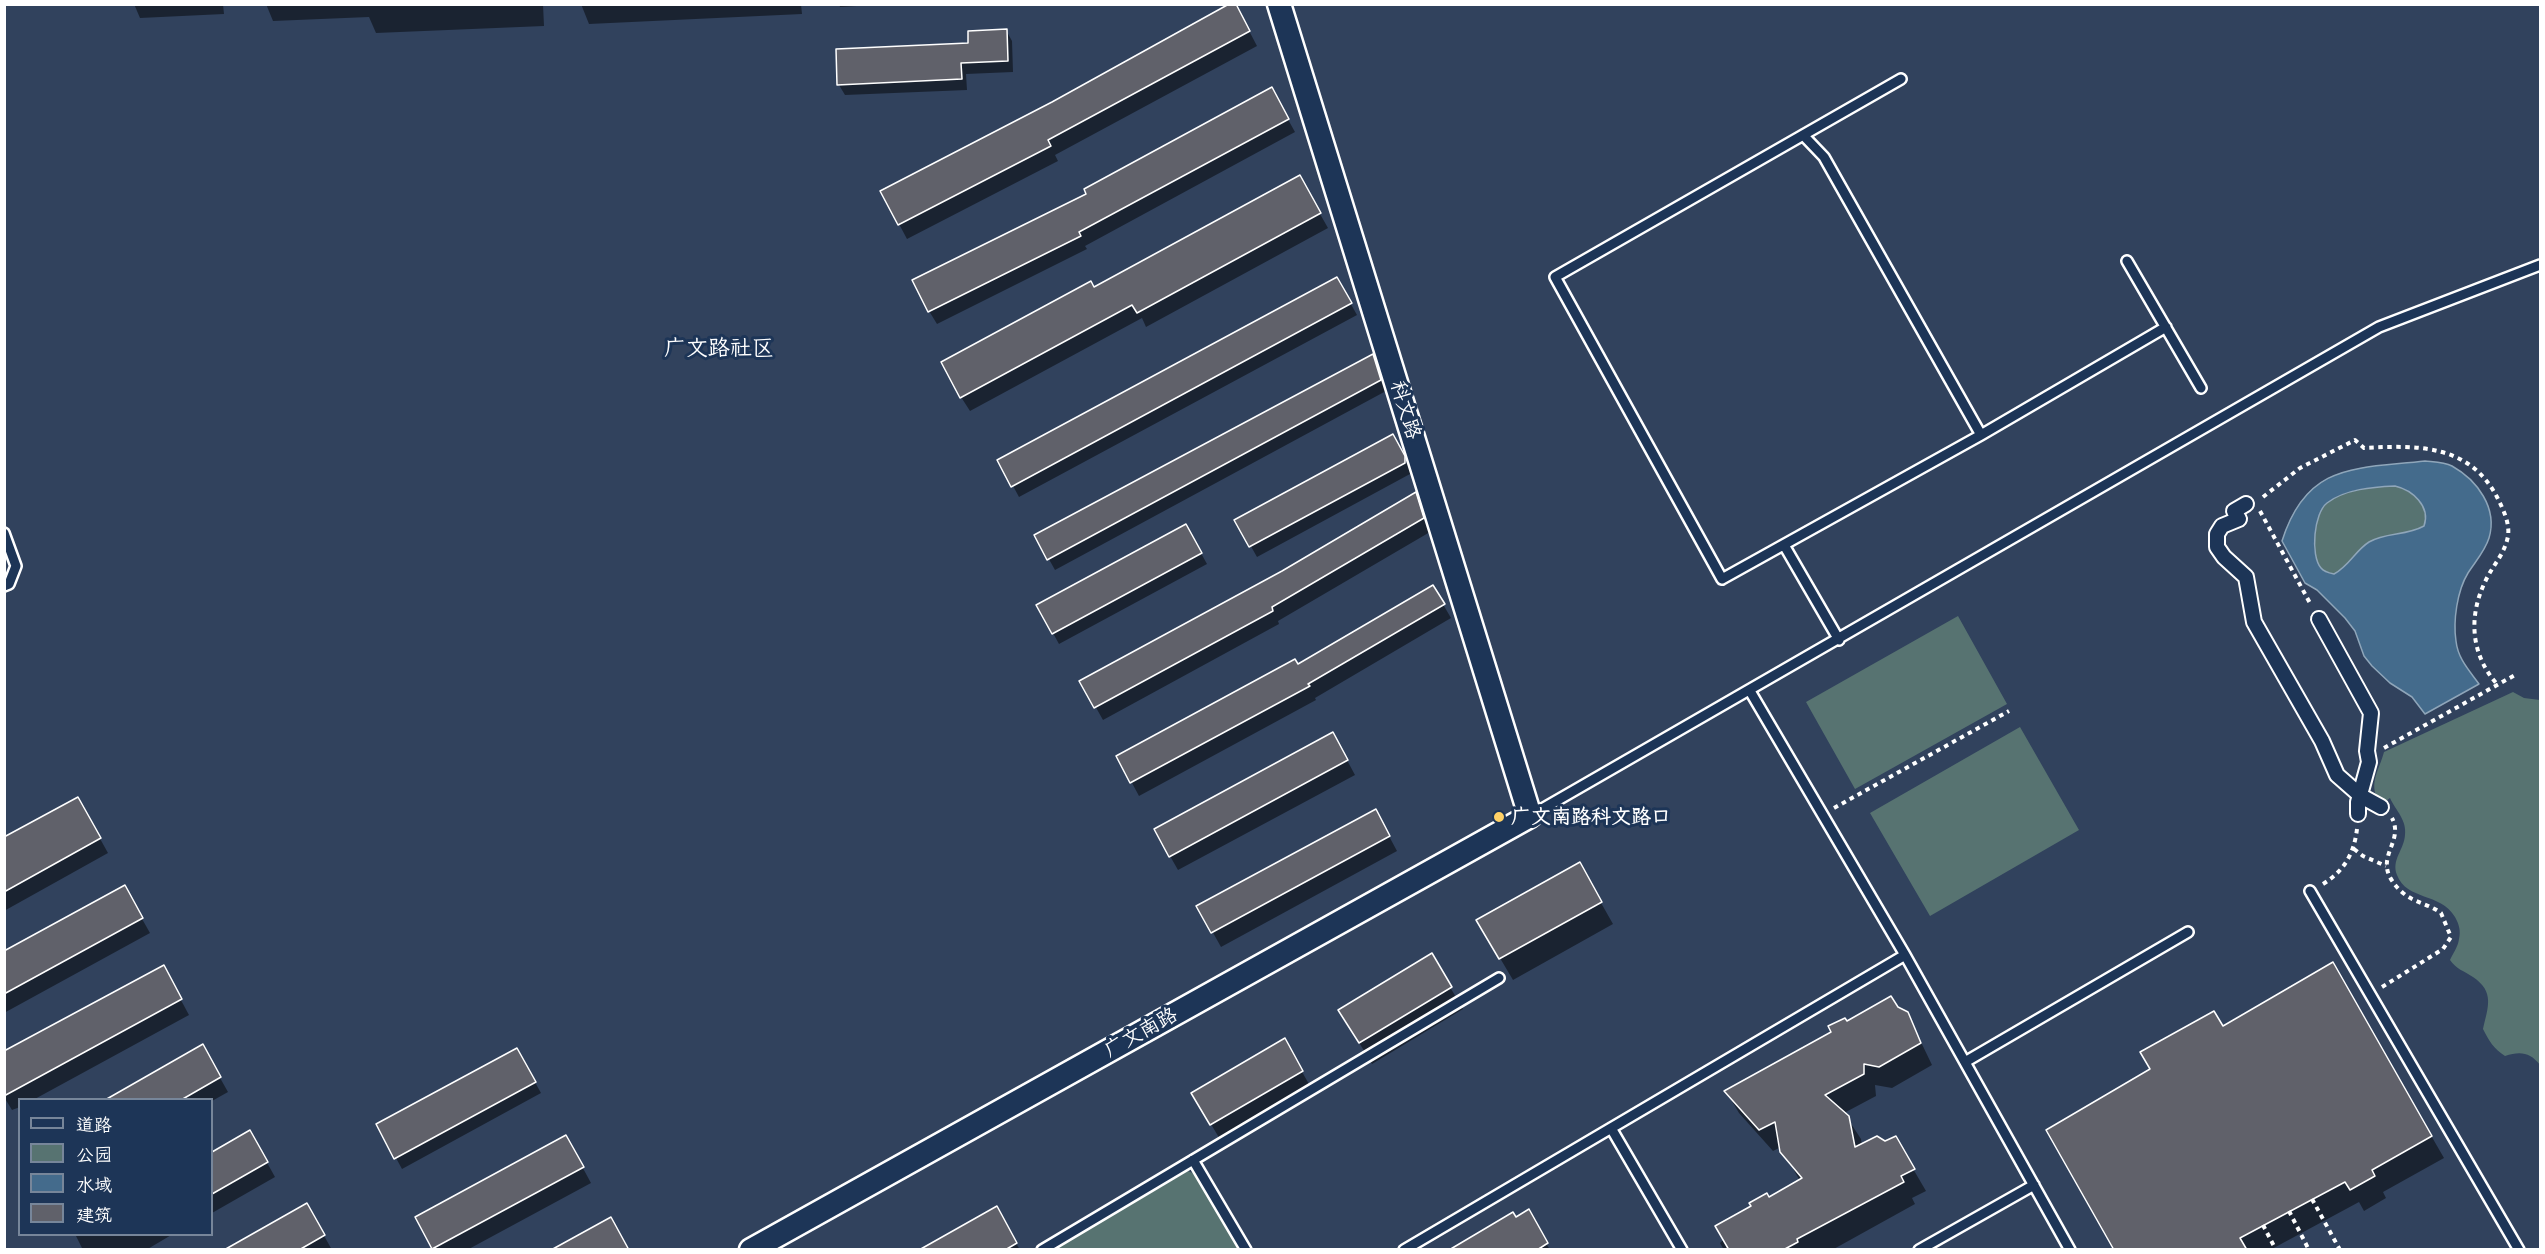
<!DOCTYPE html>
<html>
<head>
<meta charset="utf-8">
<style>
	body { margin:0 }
	#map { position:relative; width:2545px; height:1254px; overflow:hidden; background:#31425d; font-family:"Playpen Sans","LXGW WenKai TC",sans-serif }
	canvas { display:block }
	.frame { position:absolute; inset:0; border:6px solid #fff; pointer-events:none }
	.legend { position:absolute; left:18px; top:1098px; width:195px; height:138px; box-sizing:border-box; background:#1d3557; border:2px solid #77869a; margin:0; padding:8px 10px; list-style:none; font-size:18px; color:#fff }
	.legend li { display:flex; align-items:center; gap:12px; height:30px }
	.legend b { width:30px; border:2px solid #77869a }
</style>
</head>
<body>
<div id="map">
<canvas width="2545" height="1254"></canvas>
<div class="frame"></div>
<ul class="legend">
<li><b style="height:8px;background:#1d3557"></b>道路</li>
<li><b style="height:16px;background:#577371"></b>公园</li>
<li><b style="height:16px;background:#446b8c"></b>水域</li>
<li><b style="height:16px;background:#60616a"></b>建筑</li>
</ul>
</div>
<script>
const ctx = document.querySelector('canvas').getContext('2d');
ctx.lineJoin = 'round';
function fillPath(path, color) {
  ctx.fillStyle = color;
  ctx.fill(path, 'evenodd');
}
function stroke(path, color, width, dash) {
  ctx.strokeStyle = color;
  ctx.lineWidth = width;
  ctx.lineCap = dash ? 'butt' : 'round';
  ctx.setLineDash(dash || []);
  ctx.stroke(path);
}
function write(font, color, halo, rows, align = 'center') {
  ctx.font = font + ' "Playpen Sans","LXGW WenKai TC",sans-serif';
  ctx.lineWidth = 6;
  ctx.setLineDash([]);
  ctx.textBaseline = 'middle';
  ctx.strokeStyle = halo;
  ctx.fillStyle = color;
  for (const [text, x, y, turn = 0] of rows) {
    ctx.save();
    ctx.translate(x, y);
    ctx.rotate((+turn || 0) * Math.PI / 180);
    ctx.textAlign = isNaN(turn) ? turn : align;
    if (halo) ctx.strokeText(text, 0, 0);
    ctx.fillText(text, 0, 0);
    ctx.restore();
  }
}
const green = new Path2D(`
	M2395,486c17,4 36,20 29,40 -14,7 -23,6 -36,10 -22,8 -35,27 -54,38 -5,-2 -10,-2 -13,-6 -11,-13 -7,-55 6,-65 18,-14 46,-16 68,-17z
	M1958,616l49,88 -152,85 -49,-87z
	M2513,692l11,6 16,2v365c-10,-13 -20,-14 -35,-9 -11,-7 -16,-15 -22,-27 5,-22 12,-37 -10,-52 -9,-6 -17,-8 -23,-17 3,-7 8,-13 9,-21 2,-8 0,-15 -4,-22 -15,-25 -48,-16 -58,-42 -6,-15 7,-25 8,-40 2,-15 -9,-24 -15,-37l-8,6c-16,-17 -3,-33 2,-52z
	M2020,727l59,103 -149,86 -60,-103z
	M1188,1171l9,4 43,74 -187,1z`);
const water = new Path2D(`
	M2425,461c9,1 19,1 27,5 25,14 46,42 37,72 -4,13 -14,24 -21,35 -11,18 -15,48 -12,68 2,18 13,29 23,43l-54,30 -13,-17 -22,-14 -18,-17 -8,-10 -9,-25 -10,-13 -28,-28 -12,-7 -23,-42c25,-79 74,-72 143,-80zM2395,486c17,4 36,20 29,40 -18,10 -38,6 -55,16 -14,9 -20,24 -35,32 -5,-1 -10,-2 -13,-6 -11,-13 -7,-55 6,-65 18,-14 46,-16 68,-17z`);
const shadow = new Path2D(`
	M134,4h89l1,10 -84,4z
	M266,4h277l1,22 -168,7 -7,-16 -96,4z
	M581,4h220l1,10 -213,10z
	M839,4h51l-50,3z
	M1235,4l22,42 -202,109 3,6 -151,78 -8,-15 154,-120z
	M1006,30l6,11 1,31 -47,2 1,16 -122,5 -6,-10 131,-41z
	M1271,89l24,43 -210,114 2,3 -150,75 -8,-13 159,-117z
	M1299,177l29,51 -182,99 -4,-9 -172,93 -9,-14 132,-108z
	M1337,279l20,36 -338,182 -20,-37z
	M1372,356l7,11 7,24 -331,179 -19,-34z
	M1392,436l18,33v5l-153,83 -21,-37z
	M1415,494l8,13 7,25 -152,89 1,3 -176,96 -22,-39 202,-109z
	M1186,526l21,38 -148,80 -21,-38z
	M1433,587l18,31 -136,80 1,2 -177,96 -21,-39 179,-91z
	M1341,749l14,26 -177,95 -8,-14z
	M78,799l30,54 -104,58v-72z
	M1383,825l14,26 -176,96 -23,-41z
	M1579,864l34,60 -100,56 -35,-59z
	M124,887l26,46 -146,80v-60z
	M1431,955l32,54 -91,55 -20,-33z
	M2332,964l112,194 -61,34 3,6 -22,13 -5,-9 -89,48h-155l107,-222z
	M163,967l26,48 -156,85h-13v7l-8,3 -8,-13v-44z
	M1896,1008l11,5 25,52 -40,23 -17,-3 1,11 -32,17 17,26 1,7 23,-3 10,-5 31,53 -14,7 3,6 -83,46h-108l-4,-7 49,-44 31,-18 -19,-34 -8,4 -34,-38 -13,-22 121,-68z
	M1284,1040l30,53 -90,53 -31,-52z
	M202,1046l26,46 -16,9v-1h-103z
	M517,1050l24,43 -139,76 -24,-44z
	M250,1132l25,45 -63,36v-60z
	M566,1137l25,46 -124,67h-33l-17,-32z
	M307,1205l25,45h-105z
	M996,1208l24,42h-98z
	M1528,1212l22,38h-99l64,-31z
	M75,1234h98l-27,16h-63z`);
const building = new Path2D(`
	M1229,4h7l14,27 -202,109 3,6 -153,79 -18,-34 172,-89z
	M1007,29l1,32 -47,2 1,16 -125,6 -1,-36 132,-6v-12z
	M1272,87l17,32 -210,113 2,4 -153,76 -16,-32 174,-86 -2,-5z
	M1300,175l21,38 -184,100 -5,-8 -172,93 -19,-36 150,-81 3,6z
	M1337,277l15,26 -341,184 -14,-27z
	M1373,354l8,26 -334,180 -13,-25z
	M1393,434l12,22v7l-156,84 -15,-27z
	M1416,492l8,26 -152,89 1,4 -179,97 -15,-27 203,-110z
	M1186,524l16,29 -150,81 -16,-29z
	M1433,585l12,19 -137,80 2,2 -180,97 -14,-27 179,-97 3,5z
	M1333,732l15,28 -179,97 -15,-28z
	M78,797l23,41 -97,54v-55z
	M1376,809l14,27 -179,97 -15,-27z
	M1580,862l22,40 -103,57 -23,-39z
	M125,885l18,33 -139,76v-43z
	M1432,953l20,34 -93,56 -21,-33z
	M2333,962l99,174 -60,34 3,6 -25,14 -5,-8 -105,56 7,12h-133l-68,-120 104,-61 -10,-17 74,-41 9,15z
	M164,965l18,34 -178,97v-45z
	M1891,996l7,11 10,5 13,31 -42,24 -15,-3v10l-39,21 24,21 6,31 22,-11 8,5 11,-5 19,33 -14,7 3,6 -107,57 1,3 -15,8h-54l-14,-24 36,-20 -2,-3 18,-10 2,4 33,-19 -22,-26 -5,-30 -16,8 -35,-39 107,-59 -3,-6 17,-8 2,3z
	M1285,1038l18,33 -93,54 -19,-32z
	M203,1044l18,33 -40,23h-76z
	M517,1048l19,34 -142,77 -18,-35z
	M250,1130l18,32 -56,32v-42z
	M566,1135l18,32 -152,82 -17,-32z
	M307,1203l18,32 -26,15h-75z
	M997,1206l20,37 -12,7h-86z
	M1529,1209l19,34 -11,7h-88l64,-38 3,5z
	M611,1217l18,33h-78z`);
const path = new Path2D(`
	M2263,497l37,-29 55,-28 9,8c53,-3 105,-4 133,49 6,12 13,26 11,39 -3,18 -16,30 -23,46 -17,35 -14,73 12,102
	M2260,511l51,94
	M2384,748l131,-73
	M1834,808l175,-97
	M2354,849l9,7 23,10
	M2323,884c21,-13 31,-30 34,-55
	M2382,987l61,-38 8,-12 -10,-24c-12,-9 -26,-10 -38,-20 -37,-33 3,-48 -11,-75
	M2312,1199l28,51
	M2289,1211l20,39
	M2263,1225l13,25`);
const service = new Path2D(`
	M1901,79l-346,198 167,302 259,-144 185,-108
	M1803,135l21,22 157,278
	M2127,261l74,127
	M4,533l12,33 -7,18 -5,2
	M1784,545l55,95
	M1750,691l155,264 165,295
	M1530,816l849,-489 161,-62
	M2310,891l209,359
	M1965,1062l223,-130
	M1611,1128l71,122
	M1193,1160l53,90
	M1042,1250l457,-272
	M1404,1250l501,-295
	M1919,1250l115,-65`);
const pedestrian = new Path2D(`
	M2246,504l-12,7 5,8 -17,7 -5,8v13l7,10 22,20 8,45 68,119 15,34 24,21 20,11
	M2319,619l52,94 -4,38 2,11 -11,40v12`);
const tertiary = new Path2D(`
	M751,1250l779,-434 -251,-812`);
const markers = [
	[1499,817,6,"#ffd166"]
];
const streetNames = [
	["科文路",1405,410,73],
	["广文南路",1141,1033,-29]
];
const poiNames = [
	["广文南路科文路口",1511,817]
];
const quarterNames = [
	["广文路社区",719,349]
];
fillPath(green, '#577371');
fillPath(water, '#446b8c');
stroke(water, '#8fa6ba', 1.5);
fillPath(shadow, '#0007');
fillPath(building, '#60616a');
stroke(building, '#fff', 1.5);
stroke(service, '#fff', 14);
stroke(pedestrian, '#fff', 18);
stroke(tertiary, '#fff', 27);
stroke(path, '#fff', 4, [4.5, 4.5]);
stroke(service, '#1d3557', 9);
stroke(pedestrian, '#1d3557', 14);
stroke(tertiary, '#1d3557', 22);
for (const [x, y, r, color] of markers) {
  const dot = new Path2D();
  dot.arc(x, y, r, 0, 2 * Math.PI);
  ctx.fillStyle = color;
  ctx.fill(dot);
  stroke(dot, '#1d3557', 2);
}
write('20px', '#fff', '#1d3557', streetNames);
write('bold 20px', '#fff', '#1d3557', poiNames, 'left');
write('22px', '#fff', '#1d3557', quarterNames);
</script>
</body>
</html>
